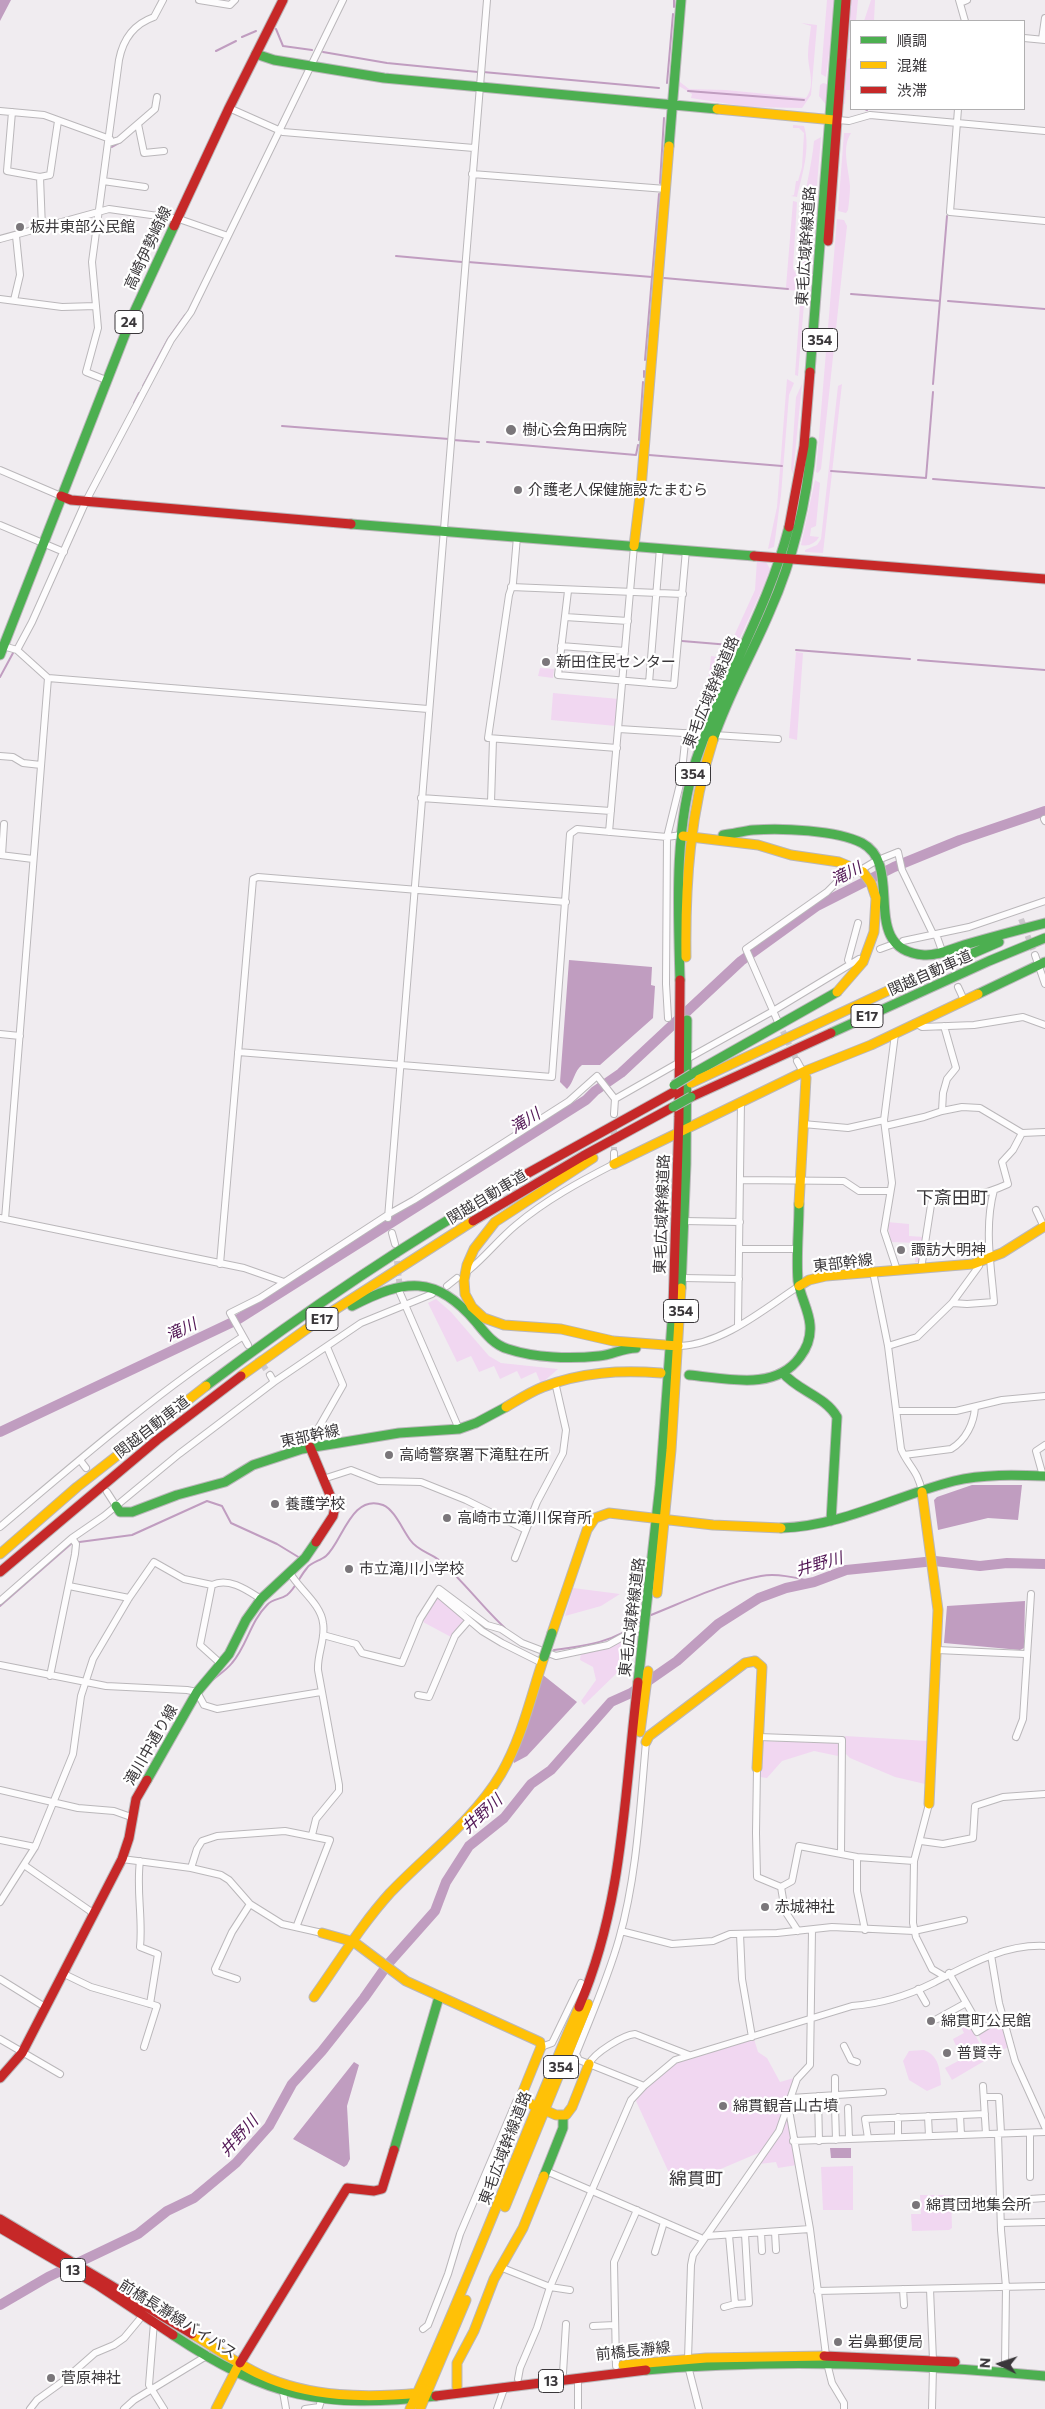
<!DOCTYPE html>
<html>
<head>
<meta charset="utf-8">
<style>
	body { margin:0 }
	#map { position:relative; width:1045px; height:2409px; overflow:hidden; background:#f0ecf0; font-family:Commissioner,"Noto Sans JP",sans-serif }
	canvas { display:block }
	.legend { position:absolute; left:850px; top:20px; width:175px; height:90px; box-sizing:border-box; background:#fff; border:1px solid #b0afb0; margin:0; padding:6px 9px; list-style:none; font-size:15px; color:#3a373a }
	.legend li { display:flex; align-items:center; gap:10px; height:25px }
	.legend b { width:25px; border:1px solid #b0afb0 }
	.north { position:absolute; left:975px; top:2339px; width:50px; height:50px; -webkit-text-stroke:4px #fff; paint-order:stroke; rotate:274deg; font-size:14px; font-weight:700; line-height:20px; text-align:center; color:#3a373a }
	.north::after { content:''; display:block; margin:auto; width:18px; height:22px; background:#3a373a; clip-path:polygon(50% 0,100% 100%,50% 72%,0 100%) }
</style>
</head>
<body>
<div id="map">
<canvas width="1045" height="2409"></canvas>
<ul class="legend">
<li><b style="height:6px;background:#4caf50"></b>順調</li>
<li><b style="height:6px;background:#ffc107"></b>混雑</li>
<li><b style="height:6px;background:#c62828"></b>渋滞</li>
</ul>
<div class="north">N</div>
</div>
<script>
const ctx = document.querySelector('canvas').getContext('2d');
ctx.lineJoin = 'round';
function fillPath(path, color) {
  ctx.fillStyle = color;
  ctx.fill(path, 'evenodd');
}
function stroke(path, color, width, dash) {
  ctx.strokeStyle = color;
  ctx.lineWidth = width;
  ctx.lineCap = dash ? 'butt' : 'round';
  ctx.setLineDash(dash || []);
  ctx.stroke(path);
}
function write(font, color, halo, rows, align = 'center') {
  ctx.font = font + ' Commissioner,"Noto Sans JP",sans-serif';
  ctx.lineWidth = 4.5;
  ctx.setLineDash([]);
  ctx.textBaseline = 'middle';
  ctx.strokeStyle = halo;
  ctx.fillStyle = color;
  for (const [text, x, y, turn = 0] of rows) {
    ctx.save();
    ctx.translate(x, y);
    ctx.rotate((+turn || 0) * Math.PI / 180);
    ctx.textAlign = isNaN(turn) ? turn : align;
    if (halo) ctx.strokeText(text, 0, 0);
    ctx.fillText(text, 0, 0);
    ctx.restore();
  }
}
const green = new Path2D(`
	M827,0h9l-10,77 -5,-3z
	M850,0h8l-2,21h-5v29h-3z
	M871,0h4l-1,21h-10z
	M801,23l16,2 -6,70 -9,13 -54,-1 -57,-9 1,-4 -13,-8 1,-4 9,7 37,1 80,8c10,-13 2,-29 2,-43 0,-10 2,-19 3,-29z
	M850,58l1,32h-5l-1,14 -3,-1 4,-43z
	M823,83l4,1v22l-8,-10 1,-11z
	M793,125l11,1c7,22 -2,49 -7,71l-6,-1 3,-1 2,-14h2l4,-14 2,-34 -5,-5h-6z
	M844,133h7c-10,15 -2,36 -1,53 0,8 -1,16 -2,24l-2,3 -8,-2z
	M821,137l-6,71h-8l-3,-2c2,-22 8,-43 10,-65z
	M793,201l4,1 -4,66 12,24 -7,84 -3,-1 6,-84 -13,-1 -2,-3z
	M808,215l7,1 -6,66 -9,-15 3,-48z
	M837,219l7,1 3,6 -26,243 -3,4 -2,-1z
	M787,379l7,4 -5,12 -8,100 -7,52 -6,2 9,-42z
	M802,384l-9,90 -2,-5 5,-72z
	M842,384l-19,169 -18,-1v-2l12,-5 4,-6 17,-153z
	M815,480l5,3 -4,43 -5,2 -1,8 9,1c-3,6 -11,10 -18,8z
	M757,560h8l5,9 -6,16 -60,132 -4,3 -5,11 16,-38 -3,-3 -17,41h-3l20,-46 3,-29 13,2 31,-68z
	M796,652l7,1 -6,87 -8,-2z
	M540,668l14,1 -1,9 -15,-2z
	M553,693l66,6 -3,27 -65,-6z
	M887,1222l22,2v12l15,1 -4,25h-5l2,-19 -26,-1z
	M436,1299l15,13 38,44 12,7 57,6 -17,15 -5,-12 -15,7 -4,-8 -17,8 -6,-13 -15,6 -8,-16 -14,6 -29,-59z
	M573,1588l47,6 -19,12 -36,10z
	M437,1598l6,2 21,17v3l-13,17 -28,-15z
	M623,1639l-1,29 -38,37 -3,-4 15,-21 -3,-13 -13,-7 1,-8z
	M845,1736l83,5 -3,43 -30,-7 -45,-19 -5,-5z
	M762,1741l74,2 2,1v12l-24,-5 -32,10 -15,17 -7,-1z
	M965,2016l16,30 -20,11 -8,-18 11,-6 -7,-14z
	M1002,2021l6,26 -56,33 -7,-12 39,-21 -6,-13z
	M754,2039l4,13 9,6 13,24 14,-4 -6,19 9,68 -19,3 -2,-6 -17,2 4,-13 -87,37 -40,-87 9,-13 32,-27z
	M924,2050c15,6 16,19 17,35l-14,6 -18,-11 -6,-19 6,-10z
	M853,2166v44h-30l-2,-43z
	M920,2195h31l1,33 -3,2 -37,1 -1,-17h10z`);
const water = new Path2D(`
	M0,0h11l-11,21z
	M569,960l83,7 -1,18 4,1 -2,32 -53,47h-18c-8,6 -8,17 -15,24l-7,-7z
	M972,1485h50l-4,35 -30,-2 -50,12 -4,-30 3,-3z
	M1025,1601l-1,47 -4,2 -76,-7 3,-37z
	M543,1675l34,27 -50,54 -13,7 -1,-3z
	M354,2062l5,3 -12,41 3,53 -3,6 -3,2 -51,-28z
	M830,2148h21v10h-20z`);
const stream = new Path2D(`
	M674,7v-7
	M276,29l7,17 29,4
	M242,37l14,-6
	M216,51l20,-10
	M323,52l64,11 91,9
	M483,72l176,16
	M667,83l6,-69
	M688,91l116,9
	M865,109l2,1
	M112,147l9,-5
	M660,183l4,-65
	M396,256l66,6
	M468,262l184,15
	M664,278l124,11
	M851,294l89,7
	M948,301l97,8
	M645,360l14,-166
	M644,377v-6
	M933,384l14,-168
	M143,386l25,-47 17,-24
	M134,403l5,-10
	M282,426l167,13
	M453,440l26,2
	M639,440l4,-58
	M487,442l149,13 2,-10
	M649,455l133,11
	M831,471l95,7 7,-86
	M933,479l112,9
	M682,641l48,4
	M796,650l114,9
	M918,660l127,10
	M0,677l13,-24
	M0,1606l72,-63 60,-8 75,-34 15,5 9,17 46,21 23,14
	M651,1615c35,-14 72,-32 110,-39 17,-3 36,2 53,6
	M554,1650c31,-4 62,-8 86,-29
	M207,1686c7,-9 18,-14 25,-23 15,-17 18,-41 35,-58 6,-7 13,-5 20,-10 8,-6 13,-19 20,-27 4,-6 13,-7 19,-12 16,-13 25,-63 57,-51 12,5 20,26 28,36 6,9 19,12 28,19 23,19 43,47 66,68`);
const river = new Path2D(`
	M0,1432l237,-112 349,-220 9,-9 26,-18 120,-112 76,-55 77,-39 66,-27 85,-29
	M0,2305l48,-28 90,-43 29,-23 27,-13 42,-35 33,-37 23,-42 30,-33 42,-53 24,-34 47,-53 11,-29 23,-36 35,-28 27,-34 20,-14 60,-68 20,-9 46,-32 41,-37 41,-26 27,-10 28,-6 32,-12 89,-9 45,5 27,-3 38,1`);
const streetTunnel = new Path2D(`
	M1021,919l14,36
	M779,1023l18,38
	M614,1153v-31
	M396,1252l4,37
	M252,1350l18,25`);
const street = new Path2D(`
	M199,0l31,5 5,-5
	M959,0l6,21
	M960,3l7,-3
	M1024,38l21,2
	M1042,39l3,-21
	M229,108l54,24 191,16
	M958,109l-8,103 95,9
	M0,111l44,4 66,24
	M12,112l-5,59 33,6 10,-2 8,-54
	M838,120l11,1 21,-6 175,16
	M138,124l6,29 20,-2
	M109,143l10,-3 36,-31 2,-12
	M472,174l194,15
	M40,177l2,51
	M103,181l42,6
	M0,239l109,-30 70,10 49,17
	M0,299l62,8 34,-1
	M14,300l6,-25 -4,-39
	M106,380l-20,-8 12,-44 -6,-66 27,-202c4,-21 15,-36 35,-43l9,-17
	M0,470l61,26
	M0,525l64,27
	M517,537l-4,46 -4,12 -21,143 129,10
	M511,587l172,7
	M568,591l-10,84 116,10 12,-135
	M565,617l63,4
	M3,646l14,4 31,28 380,31
	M561,646l64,5
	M17,650l15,-28 54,-121 85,-161 20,-28 152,-312
	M649,683l11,-135
	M619,729l159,10
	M0,756l13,1 10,6 18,2
	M421,798l190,13
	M491,802l2,-63
	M1044,819l1,2
	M609,832l25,-286
	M0,855l33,4
	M2,855l2,-31
	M883,858l15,-6 4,18 31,64
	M864,868l10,-6
	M936,934l5,14
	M903,941l66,-14 76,-26
	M880,949l11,-4
	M1035,955l10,29
	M850,963l-2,-3 10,-37
	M958,987l6,13
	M668,1018l-2,-34 1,-147 14,-57 5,-47
	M778,1022l-32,-73 81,-57 12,-12 17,-8
	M915,1023l7,4 52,-2 49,-8 22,8
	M0,1034l20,2
	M895,1034l-11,86 8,63 -8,48 13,39
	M238,1052l314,25 18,-243 7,-5 90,8 14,-2
	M687,1059l86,-48 86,-52
	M797,1061l6,11
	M615,1099l63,-36
	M942,1111l1,-18 4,-14 9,-11 -12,-42
	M803,1124l45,4 36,-8
	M885,1126l39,-9 18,-6 20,-4 18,1 42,25 23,-1
	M740,1180l104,1 15,10h31
	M1036,1210l8,17
	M0,1218l244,50 40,14
	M388,1218l99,-1218
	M5,1219l43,-541
	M684,1221l56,1
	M392,1233l3,11
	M739,1249h59
	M220,1264l33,-385 5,-2 308,25
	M921,1269l12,-77c28,8 49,4 75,-8l-6,-22 11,-12 9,-17
	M469,1270c17,-14 30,-31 47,-45 30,-25 63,-43 98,-61v-11
	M873,1272l15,74 13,103c7,17 17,21 21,43
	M683,1278l56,1
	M447,1286l10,-8
	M400,1293l59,136
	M952,1303l27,-37 -1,-3
	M738,1325l3,-224
	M248,1345l-18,-32 30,-15 129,-84 25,-14 155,-99 28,-25 18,23 -1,15
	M680,1346c43,-2 84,-37 119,-60
	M888,1346l29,-9 35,-34 15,1 27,-2c-3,-37 -10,-75 0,-112
	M270,1375l4,7
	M897,1411h59l46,-11 43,-4
	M310,1447l1,-6 32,-56 -16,-38
	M904,1455l47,-6c15,-9 23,-26 24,-42
	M80,1460l6,8
	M1043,1476l-7,-25 9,-6
	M323,1479l28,-9 28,11 42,1 45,18 60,30
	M107,1492l9,14
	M0,1527c78,-66 156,-134 242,-190
	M515,1558l22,-56 26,-49 3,-23 -11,-48
	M290,1573c9,16 31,31 33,50 3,15 -6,31 -5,47l21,115v6l-23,28 -4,16
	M69,1586l60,12
	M437,1593l45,38 20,12 40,20
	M0,1601l72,-63 32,-22 75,-62 95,-72 87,-59 71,-29
	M323,1635l33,9 6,9 40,10 18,-44 19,-30 48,36 14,4 21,14 34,13 52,-11 29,-16
	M937,1650l88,4
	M220,1663l-20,-18 12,-60c17,-8 35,5 49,14
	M0,1665l106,21 81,4 10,2 7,13 13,4 104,-17
	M50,1676l25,-122 1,-10 -4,-6
	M418,1695l11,2 26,-61 14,-16
	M759,1737l83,3 -1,114
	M1016,1737l7,-18 8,-125
	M757,1768l-1,65 1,44 24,10
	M0,1790l78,18 36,3 17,6
	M929,1804l-15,57 -1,62 3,14 16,32 12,7
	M0,1840l35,7
	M921,1841l22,3 30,-6 2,-32 28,-9 42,-3
	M857,1857v34l8,39
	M122,1859l69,9 30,7 8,5 21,24 32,20 40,9
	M140,1861c-4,29 3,57 0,86l18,7 -8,50
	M24,1865l69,48
	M191,1868l6,-19 5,-8 15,-5 68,-5 45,9 -33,85
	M0,1902l35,-55 38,-93 8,-58 12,-37 36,-61 25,-36 30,17 28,6
	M621,1931l51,13 41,-3 17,-7 47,-1 55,-6 82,4 50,-11
	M798,1931l-13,-20 -4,-24 11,-6 7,-35 58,11 57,4
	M740,1934l2,45 10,58
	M991,1955l8,48 16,58 30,66
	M62,1973l29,14 66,19 -13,41
	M949,1973l23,40 -4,4 9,15 26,-16
	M0,1979l45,28
	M237,1979l-21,-7 -1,-3 17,-37 18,-28
	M918,1989l8,14
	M937,2019l29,-16
	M0,2039l60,35
	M844,2046l7,14 6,2
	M541,2047l11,-4 3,-6 26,-54
	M589,2064c5,-11 34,-29 46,-30l54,21
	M644,2086l-65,-26 -3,-6c15,-38 32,-76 43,-115 18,-63 21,-131 27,-197
	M983,2086l3,48
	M835,2095v-17
	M818,2096l1,45
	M984,2097h15l2,36
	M791,2098l92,-6
	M835,2106l1,34
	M848,2108l1,31
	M789,2110l21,119 17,134 5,20 12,20v6
	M960,2115l1,20
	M928,2116l1,20
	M898,2117v20
	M998,2134l3,96 5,57 -1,79
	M868,2138l-3,-19 120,-5
	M793,2141l252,-9
	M546,2171l157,68
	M1030,2177v-44
	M1030,2199l15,-1
	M1001,2223l44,-1
	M775,2232l1,18
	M761,2233l1,18
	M706,2236l104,-7
	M655,2252l9,-30
	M500,2267l50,20 20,3
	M903,2289l1,16
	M930,2289l3,71
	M817,2291l228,-5
	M735,2304l14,-1 -4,-69
	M724,2307l11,-3 -6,-69
	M154,2322l-5,63 15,24
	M593,2326l22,-1
	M423,2329l5,-4 20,-51 12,-40 56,-132 7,-3
	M688,2359l3,-94 2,-10 86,-124 18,-52 13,-14 2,-135
	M616,2366l-2,-104 23,-52
	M688,2366l11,43
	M563,2373l3,-49
	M578,2377v32
	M518,2379l2,-11 17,-40 13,-41 81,-187 13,-14 31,-26 177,-54c27,-2 57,-11 81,-23 35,-18 71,-39 112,-37
	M283,2392l3,17
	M30,2409l7,-9 25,-18 33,-29 19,-8 10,-7 15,-18
	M124,2409l10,-9 74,-45
	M305,2409l14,-2 2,-6
	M497,2409l8,-23
	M932,2409l1,-42`);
const fast = new Path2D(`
	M256,54l18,6 110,18 333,31
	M669,146l12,-146
	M810,372l29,-372
	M351,524l403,32
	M0,655l131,-336 43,-93
	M713,740c15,-45 39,-86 57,-129 24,-54 37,-111 42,-169
	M723,835c10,-1 20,-4 30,-5 29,-2 83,0 109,13 44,23 -5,107 62,112 14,1 27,-6 40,-10 27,-8 54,-15 81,-22
	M680,980c-2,-73 -6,-150 16,-220 27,-80 72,-151 93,-233
	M911,980l88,-38
	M978,994l67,-32
	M831,1033l158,-72 56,-23
	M692,1074l145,-82
	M681,1288l5,-124 1,-144
	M352,1306c53,-27 83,-32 124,16 9,11 18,23 32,27 27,9 62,10 91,7 13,-1 24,-8 37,-8
	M783,1373c15,18 42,23 54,44l-6,104
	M689,1375c36,3 86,17 111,-18 7,-9 11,-20 10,-32 -1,-15 -10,-29 -12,-44 -2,-25 1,-52 1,-77
	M206,1386c98,-74 200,-143 306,-204
	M116,1506l4,6h12l45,-17 48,-13 28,-17 49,-16 97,-16 60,-4 17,-6 30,-16
	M781,1528c62,-2 114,-32 173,-47 29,-7 61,-6 91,-5
	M638,1682l22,-197 13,-177
	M147,1780l50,-88 32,-38 17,-34 15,-21 44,-41 11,-16
	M394,2150l45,-153
	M544,2176l19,-48v-12
	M173,2335c95,63 151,74 263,61
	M646,2370c133,-12 266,-6 399,6`);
const slow = new Path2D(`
	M717,109l117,11
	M634,546l7,-58 28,-342
	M683,836l75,9 33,10 48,7 24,10 8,11 5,15 -2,34 -11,30 -26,30
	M686,957c-1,-74 4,-146 27,-217
	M691,1083l220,-103
	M593,1158l-98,64 -21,27 -7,16 -3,15 1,14 7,13 12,11 20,7 57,4 52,12 65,5
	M614,1164l189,-92 68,-27 107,-51
	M799,1204l7,-126 -3,-6
	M799,1286l10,-6 17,-4 147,-12 29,-11 43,-27
	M241,1376l81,-58 151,-97
	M506,1407c12,-7 24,-15 37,-20 39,-15 77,-17 118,-14
	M922,1492l16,118 -9,194
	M0,1554l77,-67 129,-101
	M657,1593l14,-143 10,-162
	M552,1633l35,-103 8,-12 14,-5 104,12 68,3
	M640,1732l8,-61
	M646,1742l3,-6 96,-73 10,-2 7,6 -5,101
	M322,1933l32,9 52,39 134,61 1,5 -19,47 4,8 30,13h10l6,-8 17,-43
	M314,1997c25,-35 47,-72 76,-104 37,-39 83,-72 111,-119 21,-36 30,-78 43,-117
	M505,2207l83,-203
	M192,2334c23,13 45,30 69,41 49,23 107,23 159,18
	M623,2365l83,-7 118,-2
	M457,2387v-24l17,-32 20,-52 29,-51 21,-52
	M216,2409l22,-43
	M410,2409c61,-132 111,-268 169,-402
	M420,2409l46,-109`);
const jam = new Path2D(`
	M174,226l55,-118 54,-108
	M828,241l18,-241
	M61,496l10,4 280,24
	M789,527l15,-81 6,-74
	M754,556l291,23
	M691,1097l140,-64
	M512,1182l162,-90
	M473,1221l110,-65 90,-49
	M673,1308l6,-191 1,-137
	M310,1447l25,60 -2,9 -17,26
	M0,1572l157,-132 84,-64
	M579,2007c45,-105 45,-214 59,-325
	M0,2078l22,-25 100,-194 7,-21 7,-39 11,-19
	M0,2219l192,115
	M0,2228l96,56 77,51
	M824,2356l131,6
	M240,2363l107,-175 27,3 8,-2 12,-39
	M436,2396l210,-26`);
const fastBridge = new Path2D(`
	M674,1085l18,-11
	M673,1107l18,-10
	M544,1657l8,-24`);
const markers = [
	[20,227,5,"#7a767a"],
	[511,430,6,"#7a767a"],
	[518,490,5,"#7a767a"],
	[546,662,5,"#7a767a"],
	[901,1250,5,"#7a767a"],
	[389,1455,5,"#7a767a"],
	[275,1504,5,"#7a767a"],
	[447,1518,5,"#7a767a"],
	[349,1569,5,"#7a767a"],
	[765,1907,5,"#7a767a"],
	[931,2021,5,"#7a767a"],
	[947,2053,5,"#7a767a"],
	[723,2106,5,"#7a767a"],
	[916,2205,5,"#7a767a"],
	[838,2342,5,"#7a767a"],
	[51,2378,5,"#7a767a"]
];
const shields = [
	[129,322,28],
	[820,340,35],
	[693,774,35],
	[867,1016,32],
	[681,1311,35],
	[322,1319,32],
	[561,2067,35],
	[73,2270,25],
	[551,2381,25]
];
const shieldNames = [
	["24",129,322],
	["354",820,340],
	["354",693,774],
	["E17",867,1016],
	["354",681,1311],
	["E17",322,1319],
	["354",561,2067],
	["13",73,2270],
	["13",551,2381]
];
const poiNames = [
	["板井東部公民館",30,227],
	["樹心会角田病院",522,430],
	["介護老人保健施設たまむら",528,490],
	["新田住民センター",556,662],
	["諏訪大明神",911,1250],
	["高崎警察署下滝駐在所",399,1455],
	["養護学校",285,1504],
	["高崎市立滝川保育所",457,1518],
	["市立滝川小学校",359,1569],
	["赤城神社",775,1907],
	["綿貫町公民館",941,2021],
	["普賢寺",957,2053],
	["綿貫観音山古墳",733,2106],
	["綿貫団地集会所",926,2205],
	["岩鼻郵便局",848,2342],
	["菅原神社",61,2378]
];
const streetNames = [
	["東毛広域幹線道路",806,246,-86],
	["高崎伊勢崎線",148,248,-65],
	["東毛広域幹線道路",711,692,-67],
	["関越自動車道",930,973,-24],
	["関越自動車道",487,1197,-31],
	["東毛広域幹線道路",662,1214,-88],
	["東部幹線",843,1263,-7],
	["関越自動車道",152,1427,-38],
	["東部幹線",310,1436,-12],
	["東毛広域幹線道路",632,1617,-83],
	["滝川中通り線",151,1745,-60],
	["東毛広域幹線道路",505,2148,-69],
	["前橋長瀞線バイパス",178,2319,32],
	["前橋長瀞線",633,2351,-6]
];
const waterNames = [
	["滝川",846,874,-27],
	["滝川",525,1121,-32],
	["滝川",181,1330,-25],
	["井野川",819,1564,-16],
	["井野川",482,1814,-43],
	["井野川",239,2136,-48]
];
const quarterNames = [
	["下斎田町",952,1198],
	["綿貫町",696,2179]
];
fillPath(green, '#f1d7f1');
fillPath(water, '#c09dc0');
stroke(stream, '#c09dc0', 2);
stroke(river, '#c09dc0', 10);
stroke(streetTunnel, '#ccc8cc', 6, [6, 3]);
stroke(street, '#bab7ba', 8);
stroke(fast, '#bab7ba', 11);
stroke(slow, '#bab7ba', 11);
stroke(jam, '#bab7ba', 11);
stroke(street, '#fdfcfd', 6);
stroke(fast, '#4caf50', 9);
stroke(slow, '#ffc107', 9);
stroke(jam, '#c62828', 9);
stroke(fastBridge, '#bab7ba', 11, []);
stroke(fastBridge, '#4caf50', 9);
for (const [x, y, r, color] of markers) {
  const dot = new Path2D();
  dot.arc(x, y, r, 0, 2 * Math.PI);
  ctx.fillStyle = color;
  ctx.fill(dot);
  stroke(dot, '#fff', 2);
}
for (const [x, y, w] of shields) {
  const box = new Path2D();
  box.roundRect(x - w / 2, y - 11.5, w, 23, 4);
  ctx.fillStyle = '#fff';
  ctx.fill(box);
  stroke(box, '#3a373a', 1);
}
write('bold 14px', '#3a373a', null, shieldNames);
write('15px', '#3a373a', '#fff', poiNames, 'left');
write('15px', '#3a373a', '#fff', streetNames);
write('italic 16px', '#531856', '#fff', waterNames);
write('18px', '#3a373a', '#fff', quarterNames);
</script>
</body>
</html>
